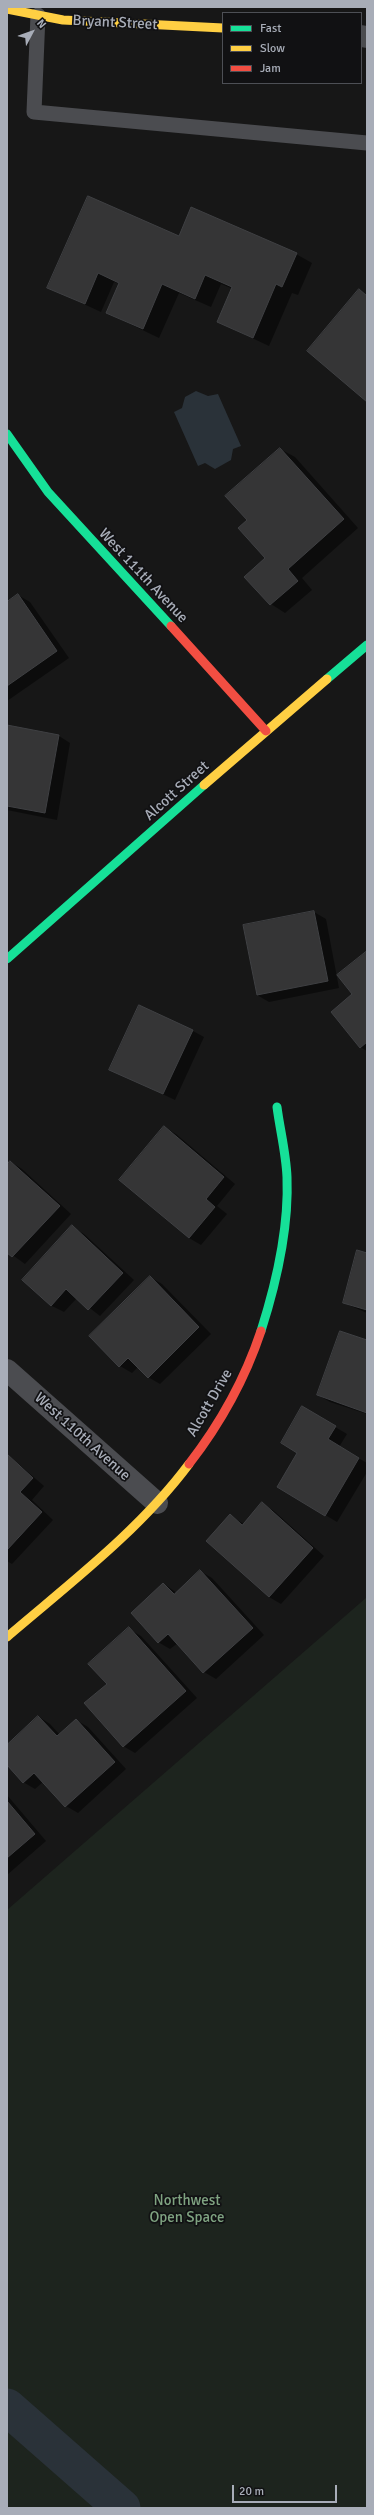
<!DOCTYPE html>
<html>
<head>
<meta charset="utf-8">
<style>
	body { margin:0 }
	#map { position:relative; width:374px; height:2515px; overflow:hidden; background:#171717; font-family:Signika,sans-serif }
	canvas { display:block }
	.frame { position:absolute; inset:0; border:8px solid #a8adb8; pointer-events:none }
	.legend { position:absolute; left:222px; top:12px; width:140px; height:72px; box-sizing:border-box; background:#111113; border:1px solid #4d4f55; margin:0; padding:5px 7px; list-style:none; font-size:12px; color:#a8adb8 }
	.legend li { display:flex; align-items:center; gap:8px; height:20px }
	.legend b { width:20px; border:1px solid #4d4f55 }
	.north { position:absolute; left:12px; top:12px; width:40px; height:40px; -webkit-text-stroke:3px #111113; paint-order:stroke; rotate:49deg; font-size:11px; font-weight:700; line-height:16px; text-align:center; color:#a8adb8 }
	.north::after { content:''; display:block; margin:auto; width:14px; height:18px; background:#a8adb8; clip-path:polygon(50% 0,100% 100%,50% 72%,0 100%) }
	.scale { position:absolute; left:232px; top:2485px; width:105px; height:18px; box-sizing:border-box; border:2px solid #a8adb8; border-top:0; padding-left:5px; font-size:12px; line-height:14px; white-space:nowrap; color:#a8adb8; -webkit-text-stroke:3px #111113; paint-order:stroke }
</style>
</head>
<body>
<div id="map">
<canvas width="374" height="2515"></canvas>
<div class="frame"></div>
<ul class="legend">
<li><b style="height:5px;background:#16e098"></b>Fast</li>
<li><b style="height:5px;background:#ffcf43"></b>Slow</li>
<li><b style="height:5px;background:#f24e42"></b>Jam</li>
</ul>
<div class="north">N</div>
<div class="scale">20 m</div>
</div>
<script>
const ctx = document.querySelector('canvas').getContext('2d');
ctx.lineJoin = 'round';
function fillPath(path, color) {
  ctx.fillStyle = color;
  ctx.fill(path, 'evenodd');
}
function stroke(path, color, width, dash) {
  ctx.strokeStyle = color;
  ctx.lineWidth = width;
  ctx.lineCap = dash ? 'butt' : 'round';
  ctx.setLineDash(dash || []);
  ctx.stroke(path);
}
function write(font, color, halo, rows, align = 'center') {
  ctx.font = font + ' Signika,sans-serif';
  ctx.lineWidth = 3.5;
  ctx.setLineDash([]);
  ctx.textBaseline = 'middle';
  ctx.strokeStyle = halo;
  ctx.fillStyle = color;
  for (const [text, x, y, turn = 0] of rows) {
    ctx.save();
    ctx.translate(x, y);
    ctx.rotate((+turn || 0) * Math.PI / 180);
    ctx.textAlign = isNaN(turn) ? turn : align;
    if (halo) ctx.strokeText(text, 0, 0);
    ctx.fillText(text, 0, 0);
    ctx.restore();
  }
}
const green = new Path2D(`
	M367,1597v911h-360v-598z`);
const water = new Path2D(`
	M196,391l12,5 10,-2 23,52 -8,3 -2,11 -16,9 -10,-6 -7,3 -24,-54 8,-4 3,-11z`);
const shadow = new Path2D(`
	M180,237l116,17 16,9 -14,32 -6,-2 -23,53 -51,-24 15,-33 -12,-5 -10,23 -32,-14 -20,45 -52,-25 13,-29 -6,-2 -13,30 -52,-24z
	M280,449l15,8 63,71 -56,50 10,12 -27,23 -14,-9 -5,-45 -18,-39z
	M18,595l12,7 39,56 -62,43v-98z
	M7,726l52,10 11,7 -13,77 -50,-10z
	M314,912l12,7 13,69 -70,14 -12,-7z
	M367,952v99l-7,-4 -6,-53z
	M193,1031l11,6 -29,63 -65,-31z
	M164,1127l12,7 59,50 -18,22 10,8 -26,31 -12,-7z
	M11,1162l11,7 49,45 -46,50 -18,-13v-85z
	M72,1227l12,7 50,46 -34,36 -23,-18 -13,14 -12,-6 -29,-26z
	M367,1254v59l-23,-10z
	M150,1277l12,7 49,50 -51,50 -12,-7 -10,-10 -6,6 -12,-7 -30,-30z
	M367,1341v73l-37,-12 -12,-7z
	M303,1408l44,26 -8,13 28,16v9l-30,50 -59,-35 21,-34z
	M7,1454l37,32 -12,14 21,20 -41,44 -5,-3z
	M262,1504l12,7 50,45 -43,48 -12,-7 -39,-81 14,8z
	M200,1571l12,7 52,57 -48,44 -12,-7 -26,-29 -8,6 -12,-7 6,-58 13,9z
	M129,1629l12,7 56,62 -62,55 -12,-7 -15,-62z
	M39,1717l11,7 10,11 16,-15 12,7 38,42 -48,44 -12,-7 -23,-24 -8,7 -12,-7 -16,-18v-18z
	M7,1795l39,46 -39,34z`);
const canal = new Path2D(`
	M7,2407l115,101`);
const building = new Path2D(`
	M88,196l91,40 12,-29 106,46 -15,34 -6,-3 -23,54 -36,-16 15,-35 -27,-12 -10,24 -33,-15 -19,45 -37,-16 13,-30 -21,-10 -13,31 -38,-16z
	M359,289l8,7v106l-60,-51z
	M280,448l64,71 -56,50 10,12 -28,24 -26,-28 21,-19 -27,-30 9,-8 -22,-24z
	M18,594l39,57 -50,35v-84z
	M7,725l52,10 -14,78 -38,-7z
	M314,911l14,70 -71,14 -14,-70z
	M367,951v91l-7,6 -29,-36 21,-18 -15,-19z
	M139,1005l54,25 -30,64 -54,-24z
	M164,1126l60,51 -18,22 9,8 -26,31 -70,-58z
	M10,1161l50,45 -48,51 -5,-4v-88z
	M72,1225l51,48 -35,37 -22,-21 -15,17 -29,-26z
	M357,1250l10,3v57l-24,-7z
	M150,1276l49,51 -51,51 -20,-20 -9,9 -30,-31z
	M340,1331l27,9v73l-50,-18z
	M302,1406l34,20 -8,13 31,19 -34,58 -48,-29 20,-34 -16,-10z
	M7,1454l26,24 -13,14 22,20 -35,38z
	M262,1502l51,46 -44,49 -63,-56 24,-27 12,11z
	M200,1570l53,58 -50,45 -35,-39 -10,9 -27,-30 32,-30 11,11z
	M129,1627l57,64 -63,56 -39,-44 23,-19 -19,-20z
	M38,1716l19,20 19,-17 39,43 -50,45 -31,-34 -11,10 -16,-18v-20z
	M7,1801l28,33 -28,24z`);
const lane = new Path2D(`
	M38,15l-4,97 333,31`);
const street = new Path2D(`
	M361,36l6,1
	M7,1370l150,133`);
const fast = new Path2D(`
	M7,434l41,58 123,134
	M327,679l40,-34
	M7,959l197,-174
	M261,1331c15,-47 28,-105 26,-154 -1,-24 -7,-47 -10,-70`);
const slow = new Path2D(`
	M7,9l56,11 160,8
	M204,785l123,-106
	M7,1637c63,-54 132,-106 182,-173`);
const jam = new Path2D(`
	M171,626l95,105
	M189,1464c31,-40 56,-85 72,-133`);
const streetNames = [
	["Bryant Street",115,23,3],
	["West 111th Avenue",143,576,47],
	["Alcott Street",177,791,-42],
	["Alcott Drive",210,1403,-60],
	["West 110th Avenue",82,1437,42]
];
const parkNames = [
	["Northwest",187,2201],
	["Open Space",187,2218]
];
fillPath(green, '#1d241e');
fillPath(water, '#2a3239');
fillPath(shadow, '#0007');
stroke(canal, '#2a3239', 37);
fillPath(building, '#353536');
stroke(building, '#3f4043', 1);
stroke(lane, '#4b4c50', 15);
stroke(street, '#4b4c50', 22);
stroke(fast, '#16e098', 9);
stroke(slow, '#ffcf43', 9);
stroke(jam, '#f24e42', 9);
write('15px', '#a8adb8', '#111113', streetNames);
write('15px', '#7fa381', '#111113', parkNames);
</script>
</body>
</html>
